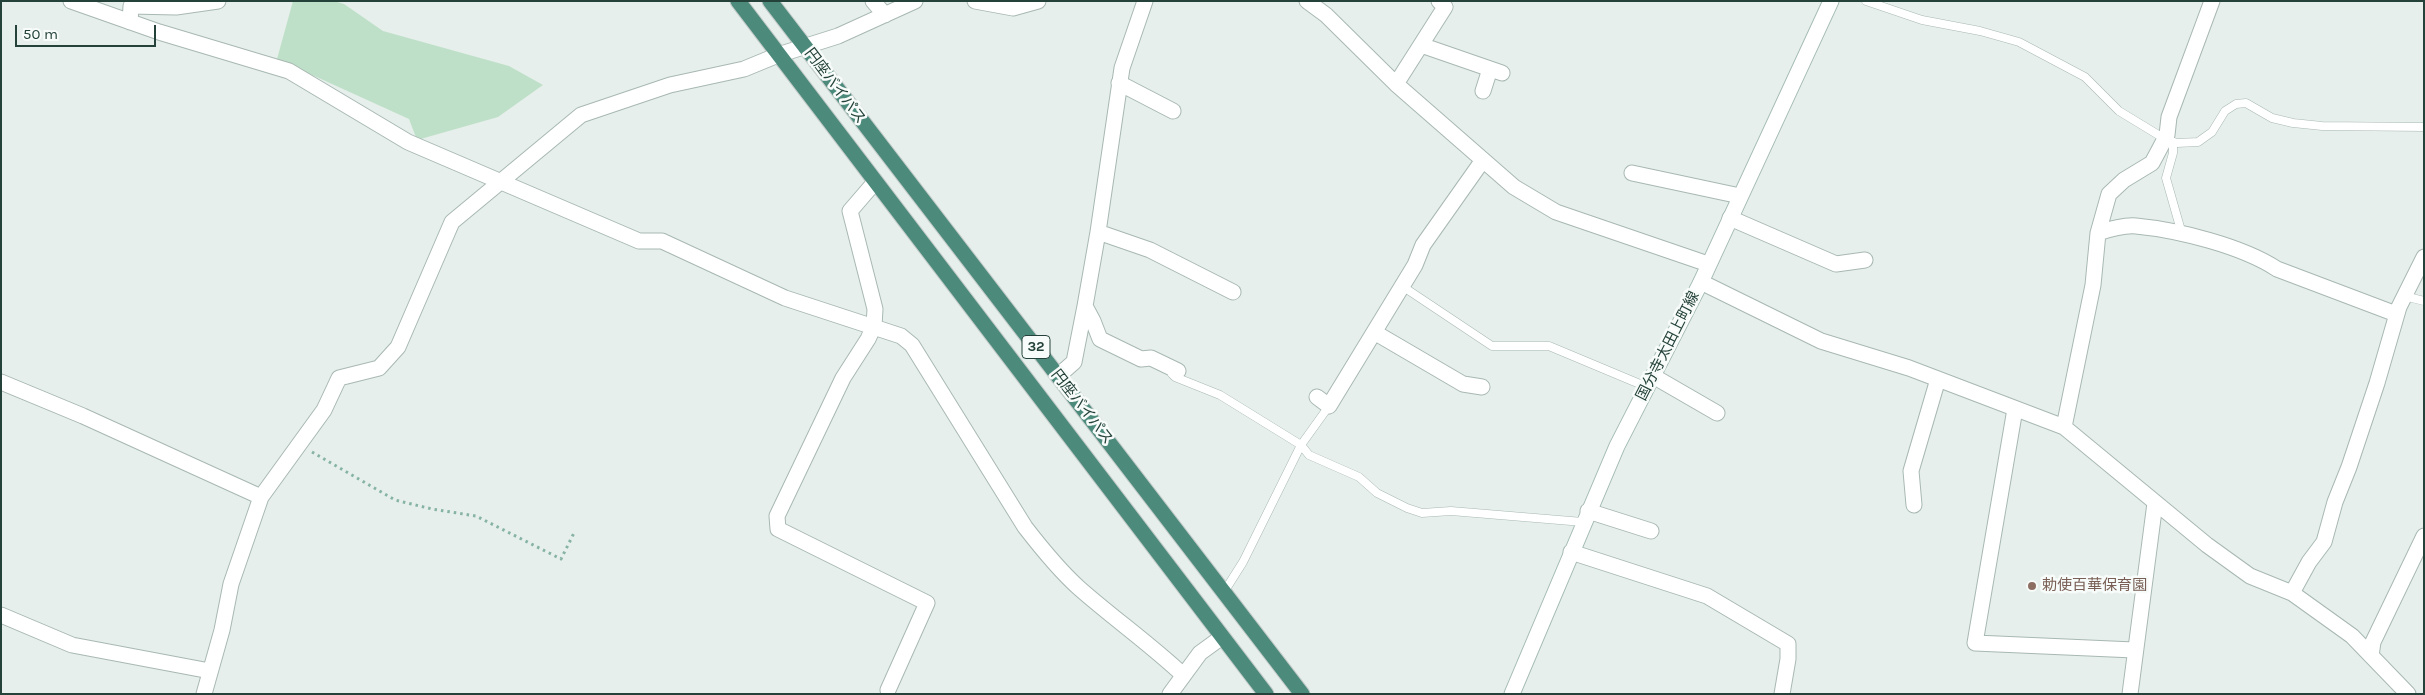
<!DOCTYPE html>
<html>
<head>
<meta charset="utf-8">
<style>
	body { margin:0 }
	#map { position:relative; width:2425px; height:695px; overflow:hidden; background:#e6efeb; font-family:Karla,sans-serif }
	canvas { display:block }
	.frame { position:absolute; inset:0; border:2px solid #24423a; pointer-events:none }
	.scale { position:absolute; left:15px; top:25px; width:141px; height:22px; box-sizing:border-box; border:2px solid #24423a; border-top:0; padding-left:6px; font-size:15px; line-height:18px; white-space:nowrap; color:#24423a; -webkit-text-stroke:4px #f7fbf9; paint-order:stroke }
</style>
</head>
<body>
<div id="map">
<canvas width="2425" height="695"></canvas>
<div class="frame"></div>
<div class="scale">50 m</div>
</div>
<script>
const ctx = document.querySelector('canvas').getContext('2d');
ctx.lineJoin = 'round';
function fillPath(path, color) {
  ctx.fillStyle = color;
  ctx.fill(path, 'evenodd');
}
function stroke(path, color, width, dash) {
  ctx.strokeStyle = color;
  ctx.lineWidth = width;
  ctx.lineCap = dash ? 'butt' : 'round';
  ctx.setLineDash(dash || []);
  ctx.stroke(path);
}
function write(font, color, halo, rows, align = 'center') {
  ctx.font = font + ' Karla,"Noto Sans JP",sans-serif';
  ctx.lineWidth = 5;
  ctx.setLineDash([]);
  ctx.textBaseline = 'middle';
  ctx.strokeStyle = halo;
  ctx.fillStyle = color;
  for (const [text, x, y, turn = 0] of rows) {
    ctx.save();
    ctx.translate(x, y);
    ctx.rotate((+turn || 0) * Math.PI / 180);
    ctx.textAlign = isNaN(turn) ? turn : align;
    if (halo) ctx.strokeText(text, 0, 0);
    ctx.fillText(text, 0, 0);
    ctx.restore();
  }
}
const green = new Path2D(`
	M293,1h41l10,3 39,27 126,35 34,19 -45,32 -81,23 -8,-21 -132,-60z`);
const path = new Path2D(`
	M312,452l83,48 37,9 44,7 85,43 14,-28`);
const service = new Path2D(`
	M1866,1l56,19 58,11 39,11 66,35 34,34 46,28 12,4 21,-1 14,-10 13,-21 11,-7 10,-1 26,15 21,5 29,3 102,1
	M2173,142v11l-7,25 16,56
	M1402,286l90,60h57l98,41
	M2404,296l20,5
	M1172,374l3,3 45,18 81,50 8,10 50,22 18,16 30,15 15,5 29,-2 132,11
	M1224,592l19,-30 58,-117 28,-39`);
const minor = new Path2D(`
	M71,1l88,31 130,39 119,71 231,99h23l123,57 116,38 11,9 113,182c17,22 34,43 54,61 34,30 71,56 104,87
	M873,1l12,14
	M975,1l38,7 25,-7
	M1145,1l-23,67 -24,164 -13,74 8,15 7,18 41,20 10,-1 27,13
	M1307,1l19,14 70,69 118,103 42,25 152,52
	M130,22l1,-16 45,1 42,-6
	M1421,45l81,28
	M1119,83l54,28
	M1396,84l49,-77 -6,-6
	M1483,91l7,-22
	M1632,173l108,23
	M875,182l-25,29 25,98 -1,17 -6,13 -25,39 -66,138 1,13 149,74 -39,87
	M1730,218l106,46 29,-4
	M1098,232l52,18 83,42
	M2098,233c12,-4 26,-8 38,-7 42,4 106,20 141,43l119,45
	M1701,282l120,59 88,27 155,59 143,118 43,31 42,17 60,43 56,58
	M1374,332l89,52 19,3
	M1058,376l16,-14 11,-56
	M1653,376l64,37
	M1,382l82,34 178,81 63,-87 15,-32 40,-10 19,-21 54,-125 129,-107 89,-30 74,-16 34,-14 60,-19 77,-35
	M1317,397l12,9 86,-141 8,-20 60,-85
	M2015,409l-40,234 159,7
	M2064,427l29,-142 5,-52 11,-39 15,-14 28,-17 15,-28 2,-18 43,-116
	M1914,505l-3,-34 27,-92
	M1588,511l63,20
	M1571,552l136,44 81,48v15l-6,35
	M2292,593l17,-31 15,-20 11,-40 14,-35 28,-84 22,-76 25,-50
	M1,615l71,30 138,26
	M2371,656l2,-14 51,-106
	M204,694l18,-64 9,-46 30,-87
	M1170,694l30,-41 22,-16
	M2130,694l25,-191`);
const secondary = new Path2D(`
	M1512,694l105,-248 84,-164 130,-281`);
const trunk = new Path2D(`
	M738,1l528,693
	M770,1l532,693`);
const markers = [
	[2032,586,5,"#8d6e63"]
];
const shields = [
	[1036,347,28]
];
const shieldNames = [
	["32",1036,347]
];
const streetNames = [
	["円座バイパス",835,86,53],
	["国分寺太田上町線",1668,346,-63],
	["円座バイパス",1082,407,52]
];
const educationNames = [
	["勅使百華保育園",2042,586]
];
fillPath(green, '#bfe0c8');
stroke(service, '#a8b8b2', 9);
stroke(minor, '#a8b8b2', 17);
stroke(secondary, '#a4bbb3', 17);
stroke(trunk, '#c2cac8', 17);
stroke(path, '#86b3a5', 3, [2.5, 4]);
stroke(service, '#fff', 8);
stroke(minor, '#fff', 15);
stroke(secondary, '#fff', 15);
stroke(trunk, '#4c8a7c', 15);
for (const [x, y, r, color] of markers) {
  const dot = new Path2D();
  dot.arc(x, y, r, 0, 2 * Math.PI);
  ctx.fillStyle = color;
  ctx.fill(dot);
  stroke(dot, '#f7fbf9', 2);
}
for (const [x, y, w] of shields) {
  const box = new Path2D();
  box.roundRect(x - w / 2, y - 11.5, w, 23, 4);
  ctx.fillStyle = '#f7fbf9';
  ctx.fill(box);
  stroke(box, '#24423a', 1);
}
write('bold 14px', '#24423a', null, shieldNames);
write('15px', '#24423a', '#f7fbf9', streetNames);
write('15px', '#785e54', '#f7fbf9', educationNames, 'left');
</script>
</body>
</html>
